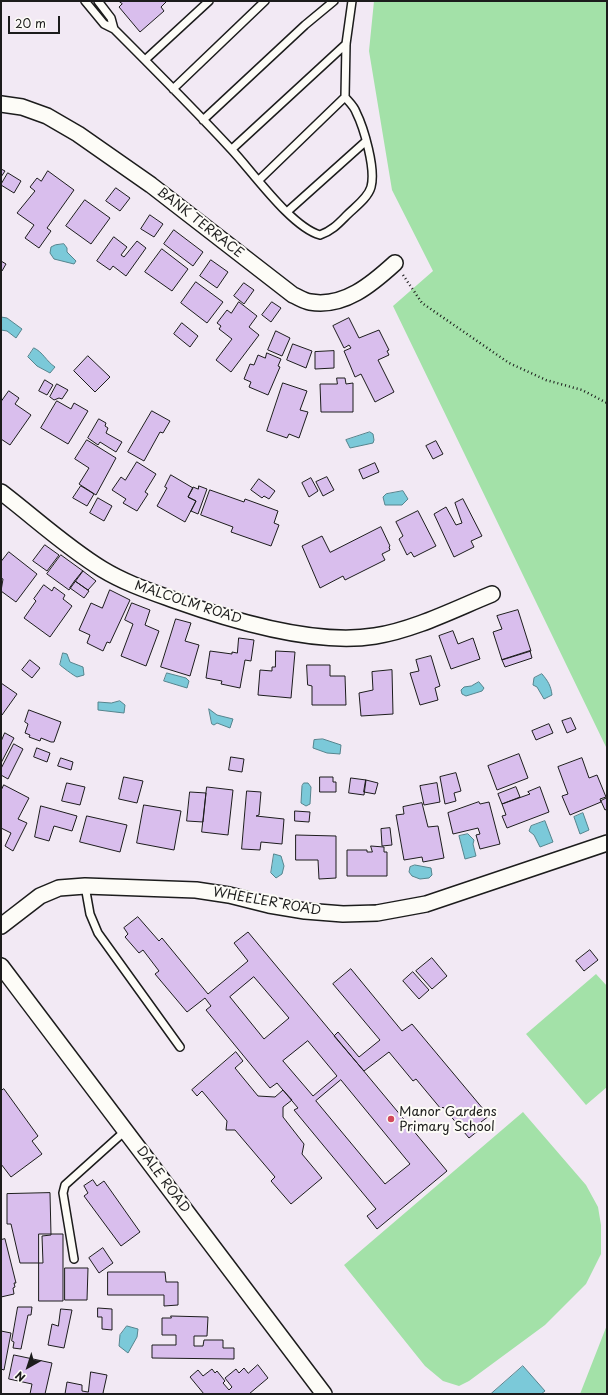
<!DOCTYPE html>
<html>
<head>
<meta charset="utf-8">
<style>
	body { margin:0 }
	#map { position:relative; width:608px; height:1395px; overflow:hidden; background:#f2e9f4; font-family:"Playpen Sans",sans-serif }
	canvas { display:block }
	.frame { position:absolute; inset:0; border:2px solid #1c1c1c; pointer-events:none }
	.north { position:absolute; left:8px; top:1347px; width:40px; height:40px; -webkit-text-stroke:3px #fdfcf7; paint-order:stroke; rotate:219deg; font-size:11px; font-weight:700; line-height:16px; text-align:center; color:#1c1c1c }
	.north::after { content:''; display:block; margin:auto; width:14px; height:18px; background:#1c1c1c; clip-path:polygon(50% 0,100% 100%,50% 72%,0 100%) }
	.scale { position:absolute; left:8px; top:16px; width:52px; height:18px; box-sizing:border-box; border:2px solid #1c1c1c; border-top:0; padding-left:5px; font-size:12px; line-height:14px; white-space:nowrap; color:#1c1c1c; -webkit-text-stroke:3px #fdfcf7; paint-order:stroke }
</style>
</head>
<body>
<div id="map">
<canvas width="608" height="1395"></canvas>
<div class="frame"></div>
<div class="north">N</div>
<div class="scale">20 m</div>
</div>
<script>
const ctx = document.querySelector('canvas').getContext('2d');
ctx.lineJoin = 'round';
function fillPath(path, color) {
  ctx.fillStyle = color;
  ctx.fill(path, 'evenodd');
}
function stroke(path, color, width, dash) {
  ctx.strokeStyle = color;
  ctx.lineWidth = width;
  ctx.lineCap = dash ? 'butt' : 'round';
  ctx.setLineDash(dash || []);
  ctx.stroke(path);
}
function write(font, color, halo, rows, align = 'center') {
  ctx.font = font + ' "Playpen Sans",sans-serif';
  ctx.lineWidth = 4;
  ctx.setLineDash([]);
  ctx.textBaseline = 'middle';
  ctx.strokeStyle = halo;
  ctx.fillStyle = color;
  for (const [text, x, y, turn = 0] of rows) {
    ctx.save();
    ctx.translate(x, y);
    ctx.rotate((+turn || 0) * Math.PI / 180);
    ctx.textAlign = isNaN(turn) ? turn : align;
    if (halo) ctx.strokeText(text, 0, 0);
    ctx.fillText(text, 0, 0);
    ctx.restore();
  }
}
const green = new Path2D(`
	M374,1h233v748l-214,-443 40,-35 -41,-81 -23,-139z
	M596,974l11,12v101l-21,18 -60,-71z
	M523,1112l63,73 12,22 3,18v29l-15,30 -41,41 -76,56 -10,5 -16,-5 -18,-15 -81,-101z
	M607,1325v69h-27z`);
const water = new Path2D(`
	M64,244l3,4v4l9,9 -2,3 -20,-5 -4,-6 1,-6 4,-2z
	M1,317l6,1 15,11 -6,9 -9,-7 -6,-1z
	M34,348c9,4 12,13 21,19l-5,6 -13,-7 -9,-9z
	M370,432l3,2 1,6 -1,3 -23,5 -4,-8z
	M403,491l5,8 -6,6h-17l-2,-8 3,-3z
	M63,653l4,1 3,8 13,5 1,8 -7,2c-3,-1 -16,-11 -17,-12z
	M167,673l19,5 3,3 -2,7 -23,-7z
	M542,674c6,7 9,12 10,21l-8,4 -7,-12 -4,-2 1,-7z
	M479,682l5,6 -2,3 -16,5 -4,-2 -1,-4 3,-3 7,-1z
	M120,701l5,4 -1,8 -26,-3v-8l13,1z
	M209,709l8,6 16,4 -3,9 -13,-5 -3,2 -2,-1z
	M323,739l18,6 -1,9 -13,-1 -14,-5 1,-8z
	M304,783h4l3,4 -1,17 -4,2 -5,-3 1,-17z
	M583,813l6,17 -9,4 -6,-17z
	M545,821l8,21 -13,5 -6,-12 -5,-4 2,-5z
	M468,834l6,6 -1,4 3,12 -11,3 -6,-23z
	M274,854l7,2 3,10 -2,8 -6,4 -5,-5z
	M415,865l16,3 1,7 -3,3 -9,1 -8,-3 -3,-4 1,-5z
	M127,1326l11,3 -1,8 -9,16 -9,-7 1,-11z
	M523,1366l22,25 -4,3h-50z`);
const building = new Path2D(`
	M119,1h48l-6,6 3,4 -24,21 -21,-25 3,-3z
	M1,169l4,2 -4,6z
	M48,171l26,19 -27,38 4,3 -12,17 -14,-10 9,-13 -17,-12 18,-22 -5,-4 7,-9 4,3z
	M8,173l13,8 -7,12 -13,-8z
	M116,188l14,10 -10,13 -14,-10z
	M85,200l25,18 -19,26 -25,-18z
	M150,215l13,9 -9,13 -13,-8z
	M174,230l29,22 -10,14 -29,-22z
	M114,237l13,10 -6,8 3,2 13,-16 9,7 -20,28 -13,-10 -3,4 -13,-9z
	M162,249l26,20 -16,22 -27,-19z
	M211,260l17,12 -11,16 -17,-12z
	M1,261l5,3 -4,7 -1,-1z
	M196,282l27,20 -16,21 -26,-20z
	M244,283l10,7 -10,14 -10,-8z
	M239,302l18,14 -8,11 10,8 -28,37 -15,-12 16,-21 -13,-10 2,-3 -4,-3 10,-13 4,3z
	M272,302l9,6 -10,14 -9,-7z
	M349,318l10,20 20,-8 10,20 -2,1 2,4 -11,5 16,32 -19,10 -14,-28 -6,3 -5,-12 -6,-14 7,-3 -2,-3 -5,3 -11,-22z
	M182,323l16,13 -8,11 -16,-13z
	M276,331l14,7 -8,18 -14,-6z
	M293,344l19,7 -6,17 -19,-8z
	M334,351v17l-19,1v-17z
	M267,353l14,6 -3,7 2,1 -12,28 -19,-8 2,-5 -7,-3 6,-15 4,1 4,-10 7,3z
	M88,356l22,21 -15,15 -21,-21z
	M337,378h8l1,6 7,-1v29h-32l-1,-28h17z
	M45,380l8,5 -6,10 -8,-4z
	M283,383l24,8 -7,19 8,2 -9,26 -10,-4 -2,4 -20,-7z
	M57,384l11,6 -6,9 -3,-1 -5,2 -4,-3z
	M9,391l10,7 -4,6 16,11 -21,30 -9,-6v-37z
	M57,401l14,8 3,-6 14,8 -20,33 -27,-16z
	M152,411l18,10 -7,12 -3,-1 -16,29 -16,-9z
	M99,419l7,4 -1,3 3,2 -2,5 16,9 -6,10 -16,-10 -2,3 -10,-7z
	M87,440l29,18 -20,37 -17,-11 10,-16 -14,-9z
	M436,441l7,13 -10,5 -7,-13z
	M137,462l19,12 -11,18 3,2 -11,17 -14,-8 3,-4 -14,-9 9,-13 4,3z
	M375,463l4,9 -16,7 -4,-9z
	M171,475l22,13 -5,9 8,4 -11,21 -28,-16 10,-18 -2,-1z
	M327,477l7,13 -11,6 -7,-14z
	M311,478l7,13 -9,6 -7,-14z
	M259,479l16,12 -6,8 -5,-3 -2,2 -11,-8z
	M81,486l13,8 -7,12 -14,-8z
	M199,486l8,3 -9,25 -7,-3 5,-10 -8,-4 5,-10 5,2z
	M210,490l34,12 1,-3 33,12 -4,12 5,2 -8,21 -40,-14 2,-5 -32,-12z
	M98,498l14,8 -8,15 -14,-8z
	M463,499l19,37 -11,5 3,6 -20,10 -20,-43 12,-7 10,18 6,-2 -7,-20z
	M418,511l18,35 -22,11 -3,-5 -4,3 -8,-16 4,-3 -7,-14z
	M381,527l9,19 -1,1 1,3 -8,4 3,6 -40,20 -2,-4 -23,12 -18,-42 20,-10 8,16z
	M45,545l14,10 -12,16 -14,-10z
	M9,552l28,22 -21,28 -15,-11 2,-12 -2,-1v-16z
	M61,555l22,16 -14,19 -22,-16z
	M83,571l13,10 -8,9 -13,-9z
	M75,581l14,10 -5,7 -14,-10z
	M44,585l8,6 2,-4 11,8 -2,4 9,7 -22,31 -26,-19 12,-17 -2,-2z
	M110,590l20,10 -20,43 -3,-1 -4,9 -16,-8 3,-8 -11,-5 12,-27 11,5z
	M132,603l18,7 -5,15 14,6 -13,35 -25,-10 12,-32 -8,-4z
	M518,610l13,41 -29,9 -9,-28 9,-3 -5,-13z
	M176,619l15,4 -6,18 14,4 -9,31 -29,-9z
	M453,631l5,13 15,-6 7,21 -29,10 -12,-33z
	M239,638l15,2 -3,21 -6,-1 -5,28 -19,-4 1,-3 -16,-3 4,-27 22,3v-2l5,1z
	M276,651l19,1 -4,46 -33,-3 2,-25 12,1v-4h3z
	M530,651l2,7 -27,9 -3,-7z
	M431,656l9,30 -5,2 3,12 -18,5 -10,-32 9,-2 -3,-11z
	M30,660l10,8 -8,10 -10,-8z
	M307,665h23v11h15l1,29h-34v-19l-4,-1z
	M392,670l1,44 -32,2 -2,-23 14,-3 -1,-18z
	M1,683l16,11 -15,21 -1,-1z
	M29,710l32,12 -7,20h-3l-10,-4 -1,3 -11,-4 1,-2 -5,-2 3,-9 -3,-2z
	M571,718l5,11 -9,4 -5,-12z
	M549,724l4,9 -17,7 -4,-9z
	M5,733l9,5 -13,25v-21z
	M14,744l9,5 -15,30 -7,-4v-6z
	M37,748l13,5 -3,9 -13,-5z
	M519,754l9,24 -31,12 -9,-24z
	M231,757l13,2 -2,13 -13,-2z
	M61,758l12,4 -2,8 -13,-4z
	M582,758l7,20 8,-3 9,22 -6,2 1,3 -31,13 -8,-19 6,-2 -10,-27z
	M456,773l5,18 -7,2 2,8 -11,3 -5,-27z
	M124,777l19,4 -6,22 -18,-4z
	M320,777h13v5h3v10h-16z
	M351,778l15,2 -2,15 -15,-2z
	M366,780l12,3 -3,11 -11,-2z
	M67,783l18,4 -5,18 -18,-4z
	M437,783l3,19 -16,3 -4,-19z
	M4,785l25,13 -11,21 9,4 -14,28 -8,-5 6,-13 -10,-5v-37z
	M207,787l26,3 -5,45 -26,-3z
	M516,787l4,10 -18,7 -4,-10z
	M540,787l9,25 -42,16 -5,-12 4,-1 -4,-11 28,-10 -2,-2z
	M247,791l14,1 -2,23 -3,1 28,3 -2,25 -21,-2 -1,8 -18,-1z
	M190,792l16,1 -3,29 -16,-1z
	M607,798v11l-2,1 -4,-9z
	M479,802l1,2 9,-2 11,42 -20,5 -4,-14 4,-1 -2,-6 -25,6 -5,-21z
	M422,803l6,24 10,-1 6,32 -21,4 -1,-5 -18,3 -8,-45 8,-1 -1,-7z
	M144,805l37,6 -7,39 -37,-7z
	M41,806l36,10 -5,15 -18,-5 -5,15 -14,-4z
	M295,811l15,1 -1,10 -14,-1z
	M87,816l40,9 -7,27 -40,-10z
	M390,828l2,17 -10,1 -1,-17z
	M296,835l40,1v42l-17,1 -1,-19h-22z
	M371,846l13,1v5h3v24h-40v-26h20v2h5z
	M138,917l21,24 3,-3 46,56 40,-33 -14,-18 14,-11 199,239 -70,58 -10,-13 9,-7 -82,-99 4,-2 -21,-25 -7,5 -64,-78 5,-4 -6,-8 -18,14 -32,-38 4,-3 -16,-21 -4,3 -14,-16 3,-3 -4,-6zM254,977l35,41 -25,21 -34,-42zM308,1041l29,35 -24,20 -30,-35zM341,1080l69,84 -25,20 -69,-83z
	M590,950l8,10 -14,11 -8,-10z
	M432,958l15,18 -15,13 -16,-18z
	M351,969l51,62 10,-7 77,92 -8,6 3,4 -15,12 -26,-31 -2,2 -25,-30 -3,2 -24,-29 -25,19 -30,-35 4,-4 21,25 21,-17 -47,-56z
	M413,972l16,18 -10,9 -16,-18z
	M236,1052l7,9 -8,7 23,28 17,1 8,-7 9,10 -9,7v10l21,27 -2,10 20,24 -31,26 -20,-23 4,-4 -40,-47h-9l1,-9 -25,-30 -5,5 -5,-6z
	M4,1089l34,47 -6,5 10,13 -31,23 -10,-13v-73z
	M93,1180l4,6 7,-5 36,51 -19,14 -37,-50 4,-3 -4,-7z
	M50,1193l1,42 -9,1 1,27h-23l-9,-39h-4v-30z
	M39,1234h24v67h-24z
	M5,1239l11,44h-2l1,4 -2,1 1,6 -13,3v-57z
	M103,1248l10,15 -14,10 -10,-15z
	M65,1268h23l-1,32h-22z
	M108,1272h57l1,10h12v23l-14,1v-11h-56z
	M18,1307h14l-1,8h-3l-7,34 -8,-1 1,-6 -2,-1z
	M98,1308l14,1v21l-10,-1v-12h-4z
	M61,1309l11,1 -8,38 -16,-3 4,-21 6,2z
	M171,1316l37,1 -1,19h-13v10h9l1,-6h19v8h11v11l-82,-1v-13h24v-10h-14v-17h9z
	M1,1331l10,2 -7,37 -3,-1z
	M14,1355l38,8 -7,31h-15l2,-10 -23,-5z
	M258,1365l10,13 -19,16h-45l-14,-17 8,-7 5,6 9,-7 3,4 2,-2 8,10 -2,2 6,7 3,-3 -7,-9 11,-9 3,4 5,-5 4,5z
	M91,1372l16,3 -4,18 2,1h-40l2,-12 15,3v6l6,1z`);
const path = new Path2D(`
	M403,275l19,28 87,60 37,17 36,10 25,13`);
const service = new Path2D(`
	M85,1l19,23 10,5c39,39 79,79 117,120 21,22 60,78 89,86 12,-4 19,-12 27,-20 8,-8 21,-17 24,-28 5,-18 -7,-59 -15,-75 -2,-6 -7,-10 -11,-15l1,-53 6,-43
	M98,1l13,17 3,11
	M145,60l64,-59
	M173,89l92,-88
	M203,120l102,-95 29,-24
	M232,149l114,-105
	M259,180l86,-83
	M288,211l77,-69
	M85,886l5,28 8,19 82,114
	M74,1259l-11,-66 2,-8 60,-54`);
const minor = new Path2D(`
	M1,104l21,3 25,9 31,18 73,51 142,110c5,2 11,6 17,7 34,6 62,-18 85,-39
	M1,492c34,26 65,55 101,77 23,14 47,22 72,31 56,20 141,46 201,36 39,-6 80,-27 117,-42
	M1,926l39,-30 19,-8 26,-2 111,4 33,5 40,10 36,6 38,3 34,-1 49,-9 181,-61
	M1,966l323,428`);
const markers = [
	[391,1119,4,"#d1495b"]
];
const streetNames = [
	["BANK TERRACE",200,223,38],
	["MALCOLM ROAD",188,603,18],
	["WHEELER ROAD",267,902,10],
	["DALE ROAD",163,1180,53]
];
const poiNames = [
	["Manor Gardens",399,1112],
	["Primary School",399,1127]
];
fillPath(green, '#a3e1a8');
fillPath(water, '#7bc9d9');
stroke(water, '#55848d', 1);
fillPath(building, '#d9beed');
stroke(building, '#1c1c1c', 1);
stroke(service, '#1c1c1c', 10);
stroke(minor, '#1c1c1c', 18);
stroke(path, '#1c1c1c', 2.5, [1, 3]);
stroke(service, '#fdfcf7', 7);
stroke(minor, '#fdfcf7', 15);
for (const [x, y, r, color] of markers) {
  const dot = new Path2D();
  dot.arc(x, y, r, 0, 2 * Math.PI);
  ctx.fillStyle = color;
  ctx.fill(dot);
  stroke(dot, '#fdfcf7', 1.5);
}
write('13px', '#1c1c1c', '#fdfcf7', streetNames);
write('13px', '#1c1c1c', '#fdfcf7', poiNames, 'left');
</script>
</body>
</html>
